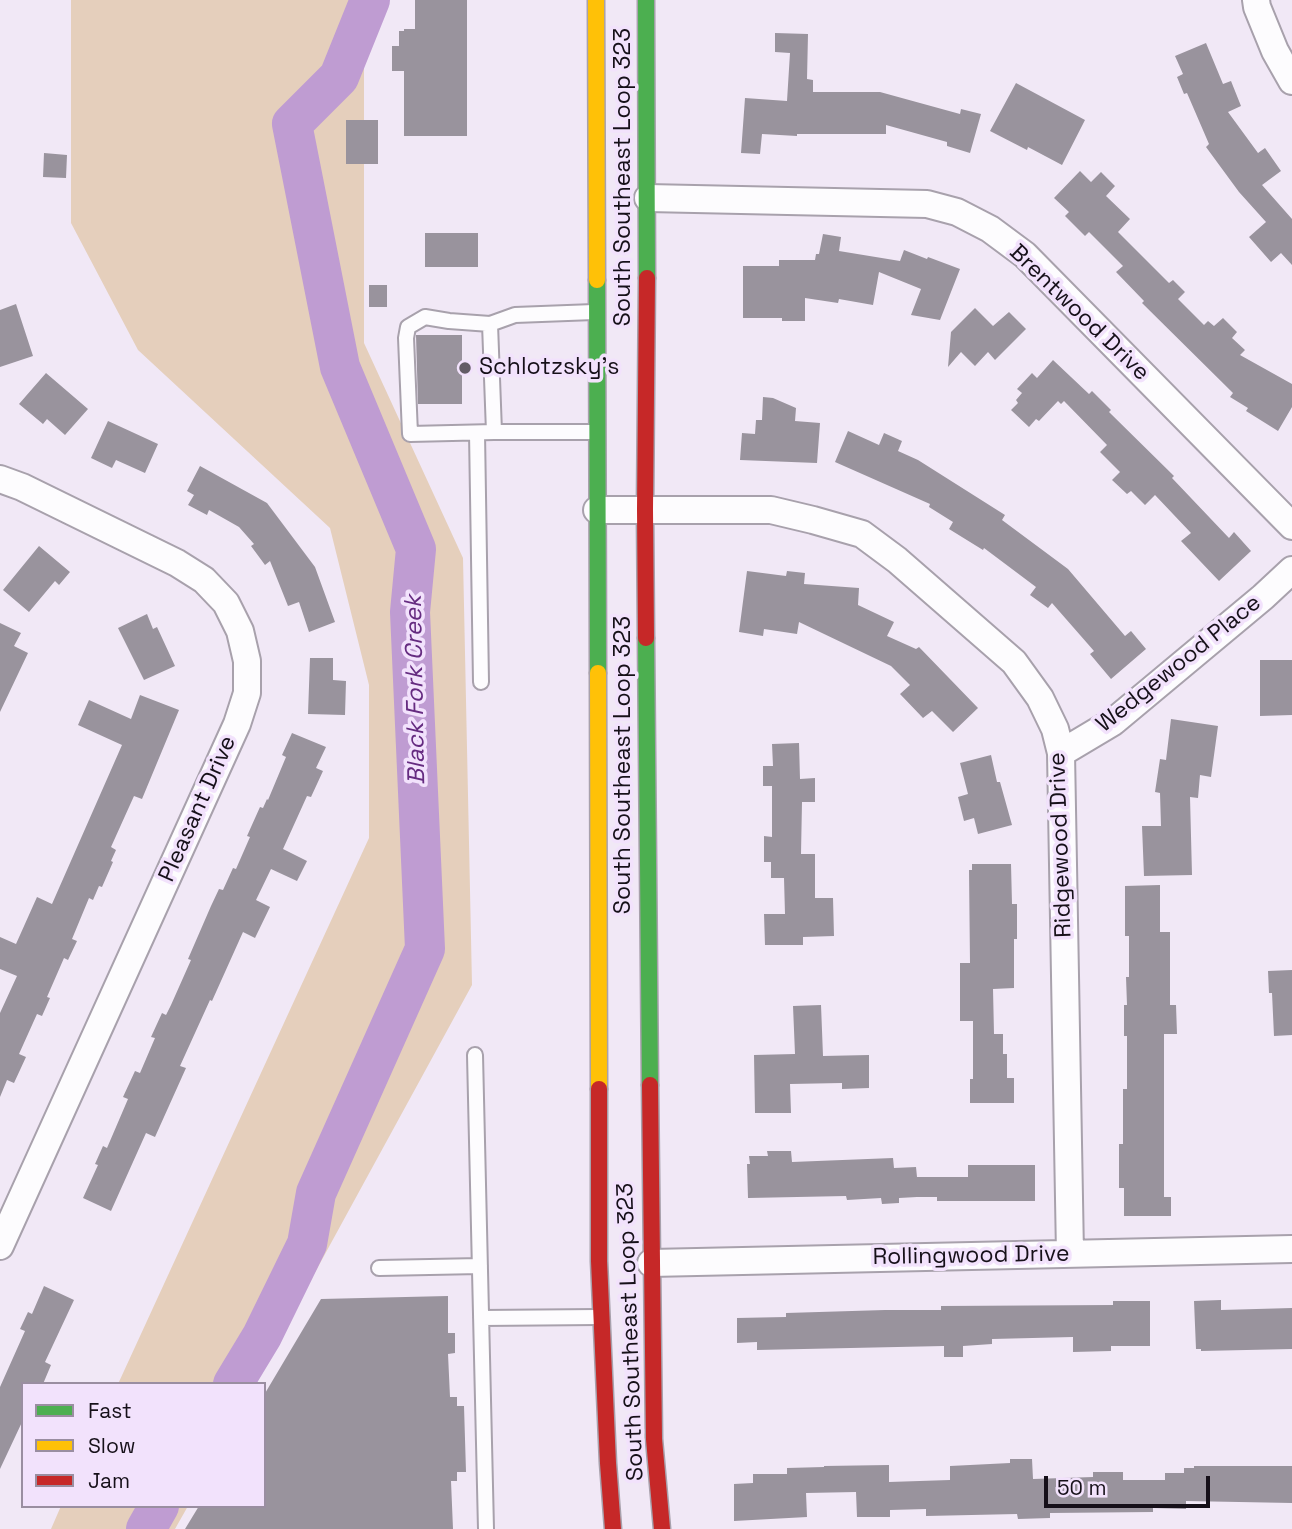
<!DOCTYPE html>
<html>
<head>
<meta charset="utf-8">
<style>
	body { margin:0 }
	#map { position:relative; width:1292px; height:1529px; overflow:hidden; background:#f1e8f6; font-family:"Space Grotesk",sans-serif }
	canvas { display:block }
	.legend { position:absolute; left:21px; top:1382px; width:245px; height:126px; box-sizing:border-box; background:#f2e2fc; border:2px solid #9a8ea1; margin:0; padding:9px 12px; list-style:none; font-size:21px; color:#161019 }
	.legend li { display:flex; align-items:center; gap:14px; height:35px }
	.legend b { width:35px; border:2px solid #9a8ea1 }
	.scale { position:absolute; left:1044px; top:1476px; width:166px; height:32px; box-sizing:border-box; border:4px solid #161019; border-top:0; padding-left:9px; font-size:21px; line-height:24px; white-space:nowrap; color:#161019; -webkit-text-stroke:5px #f2e2fc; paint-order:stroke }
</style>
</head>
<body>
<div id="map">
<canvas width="1292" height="1529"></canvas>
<ul class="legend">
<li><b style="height:9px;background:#4caf50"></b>Fast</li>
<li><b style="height:9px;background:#ffc107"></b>Slow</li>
<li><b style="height:9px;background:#c62828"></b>Jam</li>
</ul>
<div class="scale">50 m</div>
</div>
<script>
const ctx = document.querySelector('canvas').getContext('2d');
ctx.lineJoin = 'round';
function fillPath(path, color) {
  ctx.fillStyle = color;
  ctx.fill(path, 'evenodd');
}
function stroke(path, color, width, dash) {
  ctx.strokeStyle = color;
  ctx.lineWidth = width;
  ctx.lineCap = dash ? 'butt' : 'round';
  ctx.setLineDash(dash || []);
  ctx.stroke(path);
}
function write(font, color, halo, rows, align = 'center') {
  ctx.font = font + ' "Space Grotesk",sans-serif';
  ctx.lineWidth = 7;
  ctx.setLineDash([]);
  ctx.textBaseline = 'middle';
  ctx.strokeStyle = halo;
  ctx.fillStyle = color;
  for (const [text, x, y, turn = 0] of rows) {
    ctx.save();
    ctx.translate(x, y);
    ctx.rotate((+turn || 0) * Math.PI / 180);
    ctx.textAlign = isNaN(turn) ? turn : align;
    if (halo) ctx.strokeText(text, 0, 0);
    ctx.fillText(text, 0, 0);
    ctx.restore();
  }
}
const green = new Path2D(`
	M71,0h293v343l99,215 9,427 -218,399h-136l251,-546v-153l-39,-157 -192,-178 -67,-127z
	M61,1506h127l-13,23h-124z`);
const river = new Path2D(`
	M233,1384l29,-48 45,-92 9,-51 109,-244 -15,-337 6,-63 -76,-182 -48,-243 47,-47 31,-77
	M146,1529l13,-23`);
const building = new Path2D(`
	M415,0h52v136h-63v-65h-12v-25h7v-15h5v-2h11z
	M775,33l33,1 -1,45 6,1v12h67l80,22 1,-5 20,5 -11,39 -23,-7v-4l-61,-17v9h-89v2l-35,-2 -2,20 -19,-1 4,-55 42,3 3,-48 -15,-1z
	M1206,43l17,41 8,-3 10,25 -13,6 30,41 7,-5 16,23 -19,14 30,34v46l-11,-12 -10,9 -22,-25 17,-15 -27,-30 -33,-45 3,-3 -22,-51 -3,1 -7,-17 6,-3 -8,-18z
	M1016,83l69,37 -23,45 -34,-18 -1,3 -37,-19z
	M346,120h32v44h-32z
	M44,153l23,2 -1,23 -23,-1z
	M1080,171l11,11 10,-10 14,14 -9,10 24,23 -12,13 51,51 4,-3 12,12 -7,7 26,26 4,-4 6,5 9,-8 14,14 -5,6 13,12 -5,5 52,29v23l-14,24 -32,-20 2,-3 -18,-11 3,-4 -91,-90 2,-2 -28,-29 7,-6 -34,-34 -4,4 -20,-20 4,-4 -15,-14z
	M425,233h53v34h-53z
	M823,234l18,3 -2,14 61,10 4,-11 23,9 1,-2 32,12 -20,51 -29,-5 10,-26 -42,-17 -6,33 -34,-6 -1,4 -33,-5v23h-23v-3h-39v-52h36v-6h36l1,-6h3z
	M369,285h18v22h-18z
	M16,304l17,52 -33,11v-57z
	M975,308l18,18 16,-14 17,17 -31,31 -7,-8 -13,14 -14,-14 -13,15 3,-35z
	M416,335h46v69h-44z
	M1053,360l36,34 3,-3 19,19 -2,2 65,64 -2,2 57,60 5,-6 17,19 -32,30 -38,-40 10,-8 -36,-38 -10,10 -14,-14 -4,3 -15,-14 8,-8 -20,-20 7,-7 -43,-44 -3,3 -3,-3 -19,20 -3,-2 -7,8 -18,-17 7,-7 -2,-3 6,-7 -5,-4 15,-16 5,5z
	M46,373l42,36 -23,26 -18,-16 -4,5 -24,-20z
	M763,397l10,1 23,10 -1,13 25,2 -3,40 -77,-3 2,-27 13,1 1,-14h6z
	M108,421l50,23 -13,29 -29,-13 -4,8 -21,-10z
	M848,431l31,14 5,-12 18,8 -4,10 20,9 87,55 -3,5 66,49 57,67 6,-5 15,18 -35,30 -21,-25 4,-3 -42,-48 -4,5 -18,-13 6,-8 -52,-39 -1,2 -34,-21 4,-7 -24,-15 1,-3 -95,-42z
	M200,466l67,37 48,64 20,55 -26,10 -10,-30 -11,4 -18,-45 -5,4 -14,-19 3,-2 -15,-17 -30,-17 -2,5 -19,-10 6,-10 -7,-4z
	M39,546l31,26 -11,13 -4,-4 -26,31 -26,-22z
	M747,571l39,5 1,-5 18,2 -1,11 55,4 -1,17 36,17 -7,14 29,13 3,-2 59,61 -25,24 -21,-21 -9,7 -23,-24 10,-9 -19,-19 -92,-44 -2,12 -33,-5 -1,7 -24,-4z
	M147,614l6,15 4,-2 18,39 -31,14 -26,-52z
	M0,623l21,10 -7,13 14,7 -28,59z
	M310,658h23v22l13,1 -1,34 -37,-1z
	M1260,660h32v55l-32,1z
	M140,695l39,15 -37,89 -8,-3 -23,51 5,3 -5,11 2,1 -11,25 -3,-1 -6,14 -4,-2 -17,41 5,2 -9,19 -4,-2 -17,39 3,1 -8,18 -5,-2 -18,40 7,3 -12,26 -7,-3 -7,17v-84l17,-37 -17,-7v-32l16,7 21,-47 15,7 70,-159 -44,-20 11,-25 42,19z
	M1171,719l47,7 -7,51 -11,-2 -2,23 -8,-1 2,78 -48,1 -2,-50h19l-1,-33 -5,-1 5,-33 6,1z
	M292,733l34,14 -10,21 7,3 -12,26 -4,-1 -24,53 24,12 -10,20 -26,-12 -15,31 14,7 -15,31 -12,-6 -31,69 -2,-1 -30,66 6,2 -31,69 -9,-4 -35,78 -28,-13 15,-33 -3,-1 8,-18 4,2 21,-49 -5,-2 12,-26 5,2 15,-35 -4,-1 11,-24 4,2 5,-10 20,-45 -3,-1 23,-53 8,-17 4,1 10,-22 3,1 14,-32 -3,-1 13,-29 3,1 4,-9 1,1 18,-43 -4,-2z
	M799,743l1,36 15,-1v24h-13l-1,52h14v44h18l1,38 -31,1v8h-38l-1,-31h21l-1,-36h-13v-16h-7v-26l8,1v-51h-9v-20h10l-1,-22z
	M991,755l6,27h3l12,43 -34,9 -4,-16 -10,3 -6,-24 10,-3 -8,-31z
	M972,864h39l1,40h5v35h-3v49l-21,1 1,45h9v20h4v24h7v25h-44v-24h3v-58h-13v-58h10l-1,-93h3z
	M1160,885v47h10v73h6l1,29h-13v163h7v19h-47v-28h-5v-44h4v-55h4v-53h-3v-31h3l-1,-28h3v-41h-4v-50z
	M1292,970v65l-18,1 -2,-43h-3l-1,-22z
	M821,1005l2,51 46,-1v33l-27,1v-6l-52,1 1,29h-36l-1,-58 41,-1 -2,-48z
	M767,1151h24l1,11 101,-4 1,10 22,-1 1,10h51v-12h67v36h-98v-4h-20l-18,1v5l-17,1 -1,-6 -34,2 -1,-4 -98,2 -1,-34h3l-1,-8h19z
	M44,1286l30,14 -29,62 6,3 -8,19h-20v36l-23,49v-82l25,-56 -5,-2 8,-17 4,2z
	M448,1296v37h7v20l-7,1 2,43h7v9h7l2,66h-9v9h-6l2,48h-268l14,-23h65v-111l57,-96z
	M1221,1300v10l71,-2v41l-91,2v-2h-5l-2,-48z
	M1113,1301h37v45h-39v5l-38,1v-15l-81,2v5l-29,2v11h-19v-11l-187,4v-8l-20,1v-25l49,-1v-4l99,-3h56v-4l172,-1z
	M1010,1459h22l1,20 60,-2v-5h30v8h42v-7h19v-5h10v-2h98v37l-106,-2v8l-33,-1v4l-103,1v5l-32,1 -1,-5 -91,2v-7l-36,1v7h-33l-1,-25 -50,1 1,24 -73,4v-37l19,-1v-9h34v-6l37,-1v-1l65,-1v17l61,-2v-14l60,-3z`);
const lane = new Path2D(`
	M594,312l-79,3 -25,9 4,108h101
	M490,324l-41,-3 -24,-4 -17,10 -2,11 4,96 84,-2
	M477,433l4,249
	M475,1055l11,474
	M379,1268l101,-2
	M481,1318l117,-1`);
const street = new Path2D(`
	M1256,0l1,7 18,44 17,30
	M648,198l279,6 30,8 33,17 35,26 267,271
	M0,479l22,8 155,76 27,17 22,23 14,28 7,30v32l-10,31 -237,522
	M597,510h174l42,10 49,14 35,26 117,102 26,36 15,31 6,24 9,501
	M1061,753l52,-31 150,-125 29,-27
	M651,1263l641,-14`);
const fast = new Path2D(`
	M646,0l1,278
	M597,280l1,393
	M646,638l4,447`);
const slow = new Path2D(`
	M596,0l1,280
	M598,673l1,416`);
const jam = new Path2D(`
	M646,638l-1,-129 2,-231
	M650,1085l4,354 8,90
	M599,1089v172l9,202 5,66`);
const markers = [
	[465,368,7,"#635c66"]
];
const streetNames = [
	["South Southeast Loop 323",624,177,-90],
	["Brentwood Drive",1079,313,44],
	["Wedgewood Place",1179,664,-39],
	["South Southeast Loop 323",624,765,-90],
	["Pleasant Drive",198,809,-66],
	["Ridgewood Drive",1061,845,-92],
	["Rollingwood Drive",971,1256,-1],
	["South Southeast Loop 323",631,1332,-92]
];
const poiNames = [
	["Schlotzsky's",479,368]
];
const waterNames = [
	["Black Fork Creek",416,690,-91]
];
fillPath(green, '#e5cfbc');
stroke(river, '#bf9cd2', 40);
fillPath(building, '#99939d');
stroke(lane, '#a8a1ac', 18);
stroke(street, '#a8a1ac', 30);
stroke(fast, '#a8a1ac', 19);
stroke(slow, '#a8a1ac', 19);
stroke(jam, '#a8a1ac', 19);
stroke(lane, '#fdfcfe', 14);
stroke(street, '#fdfcfe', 26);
stroke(fast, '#4caf50', 16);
stroke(slow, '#ffc107', 16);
stroke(jam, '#c62828', 16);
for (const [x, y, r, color] of markers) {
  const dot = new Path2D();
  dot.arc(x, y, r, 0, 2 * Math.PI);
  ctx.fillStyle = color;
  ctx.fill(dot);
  stroke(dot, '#f2e2fc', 2.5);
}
write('23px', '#161019', '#f2e2fc', streetNames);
write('23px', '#161019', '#f2e2fc', poiNames, 'left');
write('italic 24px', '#652b80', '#f2e2fc', waterNames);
</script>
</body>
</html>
